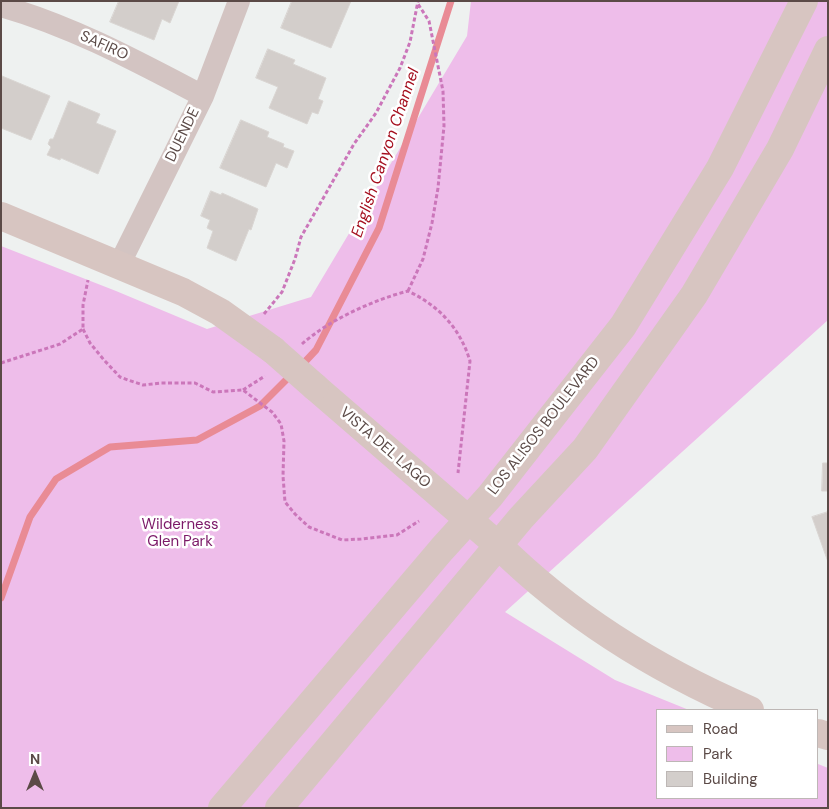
<!DOCTYPE html>
<html>
<head>
<meta charset="utf-8">
<style>
	body { margin:0 }
	#map { position:relative; width:829px; height:809px; overflow:hidden; background:#eef1f0; font-family:"DM Sans",sans-serif }
	canvas { display:block }
	.frame { position:absolute; inset:0; border:2px solid #5b4a47; pointer-events:none }
	.legend { position:absolute; left:656px; top:709px; width:162px; height:90px; box-sizing:border-box; background:#fff; border:1px solid #bdb7b5; margin:0; padding:6px 9px; list-style:none; font-size:15px; color:#5b4a47 }
	.legend li { display:flex; align-items:center; gap:10px; height:25px }
	.legend b { width:25px; border:1px solid #bdb7b5 }
	.north { position:absolute; left:10px; top:749px; width:50px; height:50px; -webkit-text-stroke:4px #fff; paint-order:stroke; rotate:0deg; font-size:14px; font-weight:700; line-height:20px; text-align:center; color:#5b4a47 }
	.north::after { content:''; display:block; margin:auto; width:18px; height:22px; background:#5b4a47; clip-path:polygon(50% 0,100% 100%,50% 72%,0 100%) }
</style>
</head>
<body>
<div id="map">
<canvas width="829" height="809"></canvas>
<div class="frame"></div>
<ul class="legend">
<li><b style="height:6px;background:#d7c5c1"></b>Road</li>
<li><b style="height:14px;background:#eebdea"></b>Park</li>
<li><b style="height:14px;background:#d3cecb"></b>Building</li>
</ul>
<div class="north">N</div>
</div>
<script>
const ctx = document.querySelector('canvas').getContext('2d');
ctx.lineJoin = 'round';
function fillPath(path, color) {
  ctx.fillStyle = color;
  ctx.fill(path, 'evenodd');
}
function stroke(path, color, width, dash) {
  ctx.strokeStyle = color;
  ctx.lineWidth = width;
  ctx.lineCap = dash ? 'butt' : 'round';
  ctx.setLineDash(dash || []);
  ctx.stroke(path);
}
function write(font, color, halo, rows, align = 'center') {
  ctx.font = font + ' "DM Sans",sans-serif';
  ctx.lineWidth = 5;
  ctx.setLineDash([]);
  ctx.textBaseline = 'middle';
  ctx.strokeStyle = halo;
  ctx.fillStyle = color;
  for (const [text, x, y, turn = 0] of rows) {
    ctx.save();
    ctx.translate(x, y);
    ctx.rotate((+turn || 0) * Math.PI / 180);
    ctx.textAlign = isNaN(turn) ? turn : align;
    if (halo) ctx.strokeText(text, 0, 0);
    ctx.fillText(text, 0, 0);
    ctx.restore();
  }
}
const green = new Path2D(`
	M471,1h357v319l-323,292 110,68 74,30h-31v88h160v-34l10,4v40h-827v-562l115,45 91,38 104,-32 156,-261z`);
const stream = new Path2D(`
	M301,366l15,-16 63,-122 72,-227
	M1,598l29,-81 26,-38 54,-32 87,-7 63,-34 33,-33`);
const building = new Path2D(`
	M119,1h60l-9,22 -8,-4 -8,21 -44,-18z
	M292,1h59l-20,47 -50,-20z
	M268,49l27,11 -2,4 33,14 -8,21 5,2 -5,13 -6,-2 -5,12 -38,-16 9,-21 -22,-9z
	M2,76l48,20 -19,44 -30,-12z
	M69,101l31,13 -4,9 20,8 -18,43 -37,-16 -1,2 -13,-5 4,-8 -3,-3 2,-5h3z
	M241,120l28,12 -2,5 17,7 -1,3 11,4 -7,17 -11,-5 -10,24 -46,-19z
	M211,191l10,4 1,-2 36,16 -7,21 -2,-1 -13,32 -29,-13 6,-17 -6,-3 3,-8 -9,-4z
	M823,463h5v28h-6z
	M828,512v50l-16,-45z`);
const path = new Path2D(`
	M408,291l15,-32 9,-36 6,-35 6,-62 -1,-35 -14,-70 -11,-17
	M264,314l18,-22 13,-33 6,-22 16,-28 37,-65 22,-31 24,-45 10,-26 8,-41
	M83,329l7,14 14,17 16,17 8,3 15,5 18,-2h34l18,9 30,-2 29,22 9,12 3,17 -1,35 2,26 10,12 14,13 33,13 19,-1 36,-4 22,-14
	M302,344c27,-24 71,-44 106,-53 31,15 52,37 62,70l-12,112
	M1,363l59,-19 23,-15v-24l5,-25
	M243,390l22,-14`);
const street = new Path2D(`
	M1,6c71,20 137,56 202,90
	M119,265l84,-169 36,-95`);
const secondary = new Path2D(`
	M1,216l182,76 37,20 53,38
	M315,387l184,159c73,72 158,124 251,164
	M818,733l10,3
	M222,808l220,-259 48,-53 133,-170 97,-158 84,-167
	M279,808l242,-290 64,-69 109,-154 86,-146 48,-99`);
const secondaryBridge = new Path2D(`
	M273,350l42,37`);
const streetNames = [
	["SAFIRO",104,46,24],
	["DUENDE",183,135,-64],
	["LOS ALISOS BOULEVARD",544,426,-52],
	["VISTA DEL LAGO",385,448,41]
];
const parkNames = [
	["Wilderness",180,525],
	["Glen Park",180,542]
];
const waterNames = [
	["English Canyon Channel",386,153,-71]
];
fillPath(green, '#eebdea');
stroke(stream, '#e98b95', 7);
fillPath(building, '#d3cecb');
stroke(building, '#d9d5d2', 1);
stroke(path, '#cb76ba', 3, [4, 2.5]);
stroke(street, '#d3c4c2', 22);
stroke(secondary, '#d7c5c1', 28);
stroke(secondaryBridge, '#d7c5c1', 28);
write('15px', '#5b4a47', '#fff', streetNames);
write('15px', '#7b1968', '#fff', parkNames);
write('italic 16px', '#a5101f', '#fff', waterNames);
</script>
</body>
</html>
